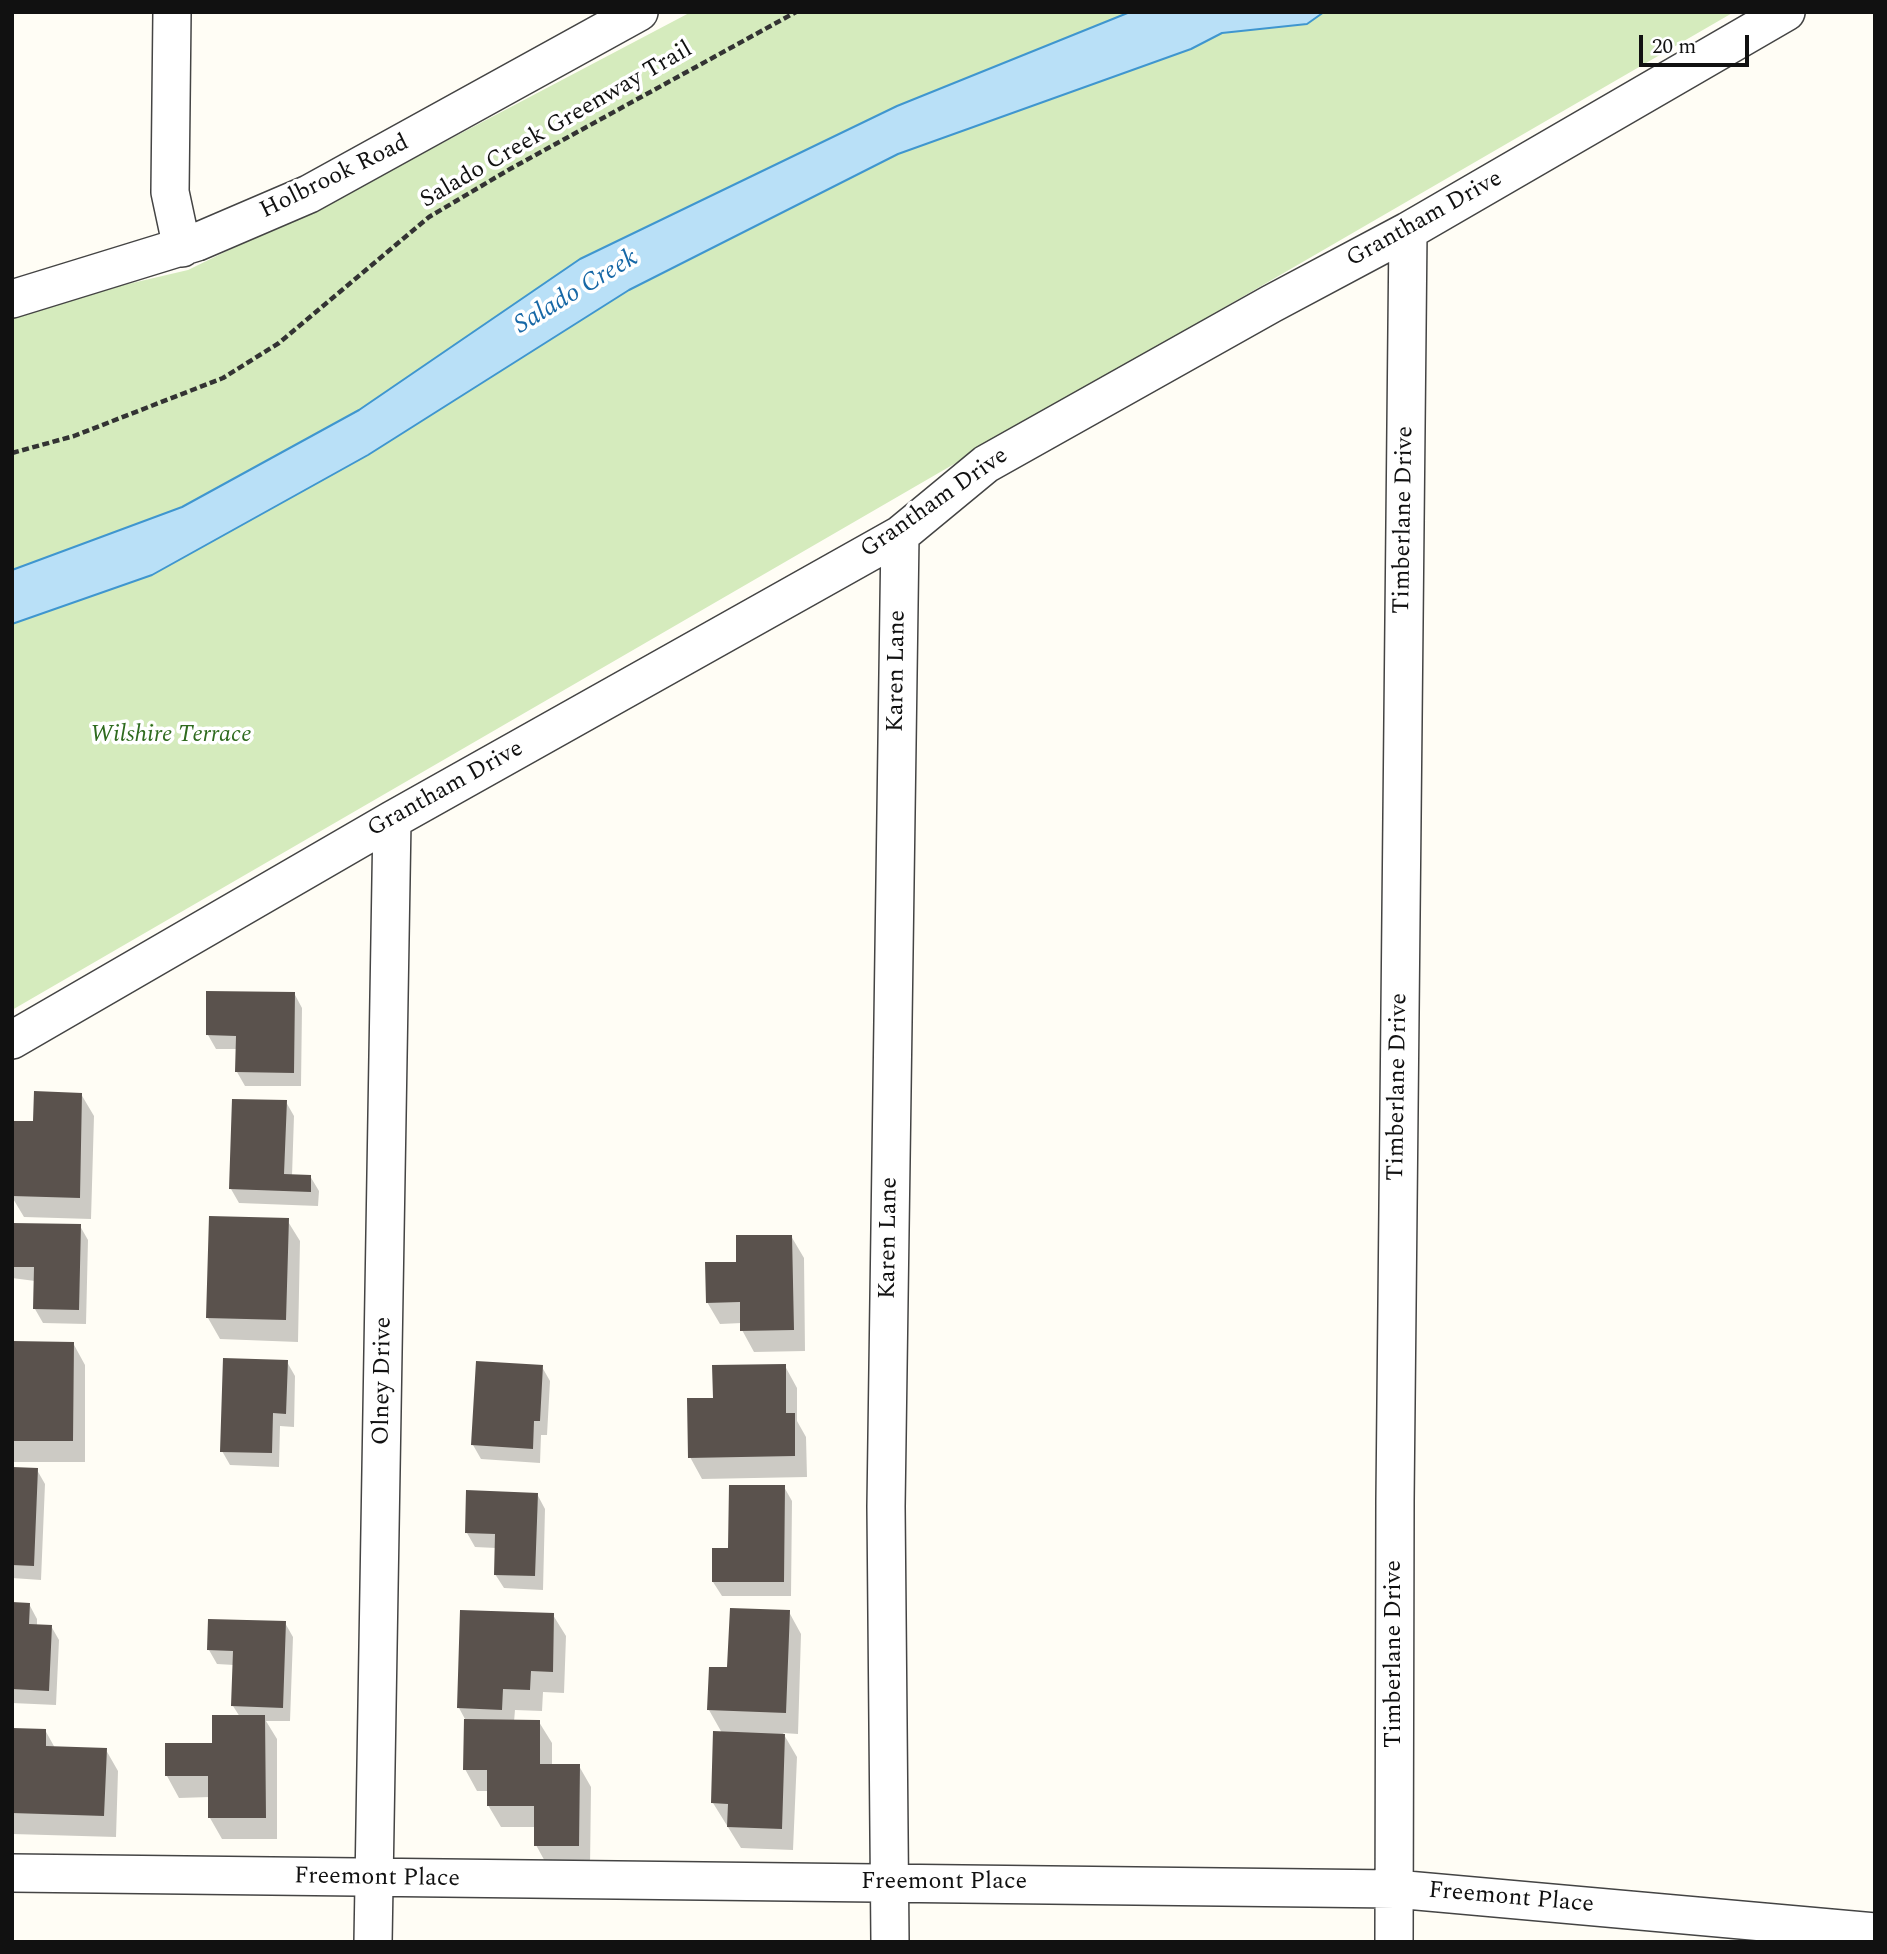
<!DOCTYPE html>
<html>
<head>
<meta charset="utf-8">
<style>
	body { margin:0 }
	#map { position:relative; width:1887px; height:1954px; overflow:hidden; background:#fffdf5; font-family:Spectral,serif }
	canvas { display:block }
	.frame { position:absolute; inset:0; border:14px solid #111; pointer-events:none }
	.scale { position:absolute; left:1639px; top:35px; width:110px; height:32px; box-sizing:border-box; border:4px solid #111; border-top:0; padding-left:9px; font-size:21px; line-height:24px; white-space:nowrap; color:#111; -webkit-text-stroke:5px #fff; paint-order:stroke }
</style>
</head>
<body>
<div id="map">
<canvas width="1887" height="1954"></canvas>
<div class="frame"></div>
<div class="scale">20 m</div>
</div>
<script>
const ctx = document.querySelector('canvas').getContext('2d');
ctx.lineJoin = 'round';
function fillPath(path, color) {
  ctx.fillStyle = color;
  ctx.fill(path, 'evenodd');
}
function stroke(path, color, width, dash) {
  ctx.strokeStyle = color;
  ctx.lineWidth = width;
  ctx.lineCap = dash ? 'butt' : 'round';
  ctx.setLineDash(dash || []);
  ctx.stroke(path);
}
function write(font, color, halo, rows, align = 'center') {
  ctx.font = font + ' Spectral,serif';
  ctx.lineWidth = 7;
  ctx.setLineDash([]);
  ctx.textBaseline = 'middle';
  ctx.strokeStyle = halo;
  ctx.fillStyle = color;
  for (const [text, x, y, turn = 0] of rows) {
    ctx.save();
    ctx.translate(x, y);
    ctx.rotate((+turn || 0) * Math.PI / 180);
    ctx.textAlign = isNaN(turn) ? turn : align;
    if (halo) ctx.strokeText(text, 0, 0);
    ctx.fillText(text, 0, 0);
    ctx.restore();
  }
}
const green = new Path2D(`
	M691,12h439l-233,94 -317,153 -221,151 -177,97 -170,63v-259l176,-41 188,-92z
	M1324,12h410l-1722,998v-386l140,-49 216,-120 261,-165 269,-136 293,-105 31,-16 85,-9z`);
const water = new Path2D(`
	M1130,12h194l-17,12 -85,9 -31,16 -293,105 -269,136 -261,165 -216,120 -140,49v-54l170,-63 177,-97 221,-151 317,-153z`);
const shadow = new Path2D(`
	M294,993l8,15 -1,78h-56l-8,-14v-23h-21l-8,-14z
	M81,1094l13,22 -3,103 -67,-2 -12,-20v-49l22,-25z
	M286,1102l8,14 -2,60h18l9,15 -1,15 -79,-3 -8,-14z
	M287,1220l13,21 -2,101 -78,-3 -12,-21z
	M12,1224l68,2 8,14 -2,84 -43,-1 -8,-14v-28l-23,-3z
	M791,1236l13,22 1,93 -51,1 -12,-22v-7l-22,1 -13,-22 31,-38z
	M12,1343h61l12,22v97h-73z
	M287,1362l8,14 -1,51 -14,-1 -1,41 -49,-2 -8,-14z
	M785,1366l12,22v33l9,16 1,40 -105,2 -12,-22 25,-57z
	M542,1367l8,14 -3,54h-6l-1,28 -59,-4 -8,-14z
	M12,1469l25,1 8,14 -4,96 -29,-2z
	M784,1487l8,14 -1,95h-69l-9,-14 17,-32z
	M537,1494l8,15 -2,81 -39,-2 -9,-14 1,-26 -21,-1 -8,-14z
	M12,1604h17l8,15v7h14l8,14 -3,65 -44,-2z
	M789,1612l12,22 -3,100 -15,-1 14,24 -4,93 -52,-2 -28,-45 9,-70 -13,-23 20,-41z
	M553,1615l13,21 -2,57 -21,-1 -1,19 -27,-1 -1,12h25l13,21v22l27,1 12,21 -1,80h-42l-12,-22v-18h-35l-13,-22 1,-14h-12l-12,-22v-50l-6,-11z
	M285,1623l8,14 -3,84h-24l11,18v100h-55l-12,-21v-21l-31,1 -12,-22v-31h47l26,-28 -7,-11 1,-41 -17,-1 -8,-14z
	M12,1729l33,1 10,18 51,2 12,21 -2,66 -104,-3z
	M12,1940h24l1,2h-25z`);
const building = new Path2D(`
	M206,991l89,1 -1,81 -59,-1 1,-36 -30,-1z
	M34,1091l48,2 -2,105 -68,-2v-75h21z
	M232,1099l55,1 -3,74 27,1v17l-82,-3z
	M209,1216l80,2 -3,102 -80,-2z
	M12,1223l69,1 -2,86 -46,-1 1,-42h-22z
	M736,1235h56l2,95 -54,1v-29l-34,1 -1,-41h31z
	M12,1341l62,1 -1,99h-61z
	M223,1358l65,2 -2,54 -13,-1 -1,40 -52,-1z
	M476,1361l67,4 -3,56h-6l-1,28 -62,-4z
	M786,1364v49h9v43l-107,2 -1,-60h26l-1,-33z
	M12,1467l26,1 -4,98 -22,-1z
	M729,1485h56l-1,97h-72v-34h16z
	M466,1490l72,3 -3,83 -41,-1 1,-41 -30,-1z
	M12,1602l18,1 -1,21 23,1 -3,66 -37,-2z
	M730,1608l60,2 -4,103 -79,-3 2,-43h18z
	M460,1610l94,3 -1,59 -22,-1 -1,19 -27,-1 -1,21 -45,-2z
	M208,1619l78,2 -3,87 -52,-2 2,-55 -26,-1z
	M212,1715h53l1,103h-58v-42h-43v-33h47z
	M464,1719l76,1v44h40l-1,82h-45v-40h-47v-36h-24z
	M12,1728l34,1v17l61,2 -3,68 -92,-3z
	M713,1731l72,3 -3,95 -55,-2 1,-23 -17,-1z`);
const path = new Path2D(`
	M12,453l62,-17 149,-58 56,-35 150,-126 81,-48 286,-157`);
const minor = new Path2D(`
	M172,12l-2,180 12,56
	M12,299l185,-57 112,-48 330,-182
	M12,1040l380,-220 508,-285 86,-71 285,-160 137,-73 378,-219
	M12,1873l1383,16 480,43
	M373,1942l19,-1122
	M890,1942l-4,-436 14,-971
	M1394,1942l1,-442 13,-1269`);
const streetNames = [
	["Salado Creek Greenway Trail",557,126,-30],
	["Holbrook Road",335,178,-26],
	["Grantham Drive",1425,220,-29],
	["Grantham Drive",935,504,-35],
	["Timberlane Drive",1405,520,-89],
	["Karen Lane",898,671,-89],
	["Grantham Drive",446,790,-29],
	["Timberlane Drive",1399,1087,-89],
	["Karen Lane",890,1238,-89],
	["Olney Drive",384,1381,-89],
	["Timberlane Drive",1395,1654,-90],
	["Freemont Place",377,1879,1],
	["Freemont Place",944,1883],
	["Freemont Place",1511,1899,5]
];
const parkNames = [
	["Wilshire Terrace",171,736]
];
const waterNames = [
	["Salado Creek",577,293,-31]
];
fillPath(green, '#d5ebbd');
fillPath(water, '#b9e0f7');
stroke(water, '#3f96cf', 2);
fillPath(shadow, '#0003');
fillPath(building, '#5a524d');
stroke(minor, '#444', 40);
stroke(path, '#333', 4.5, [7, 3.5]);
stroke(minor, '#fff', 37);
write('24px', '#111', '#fff', streetNames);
write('italic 24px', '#2f6b1f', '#fff', parkNames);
write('italic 26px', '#1768a6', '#fff', waterNames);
</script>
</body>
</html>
